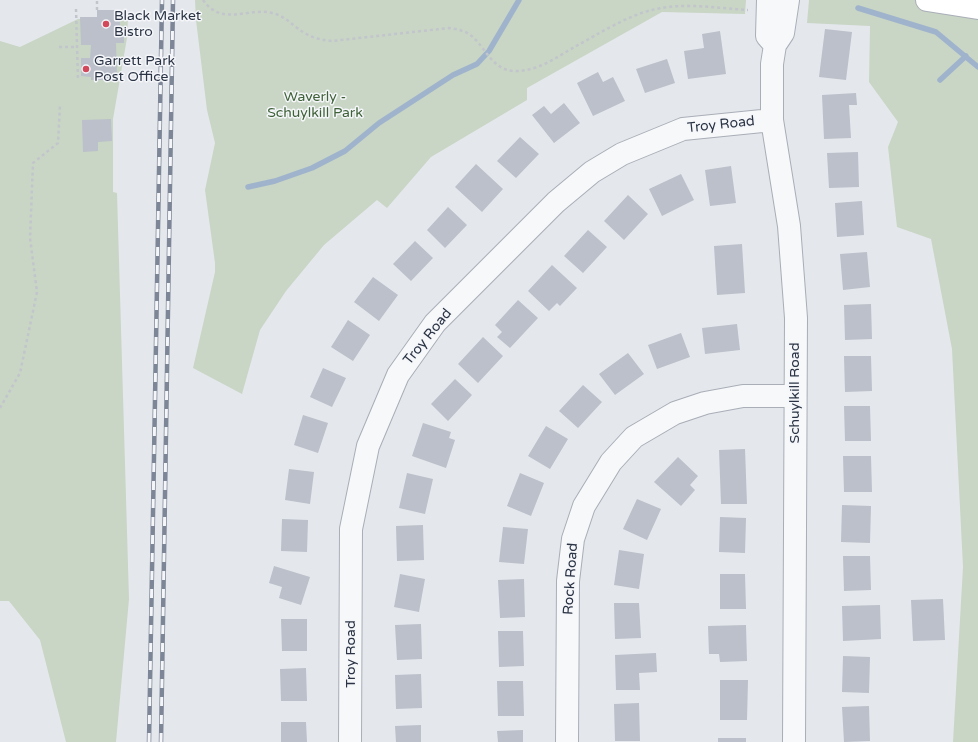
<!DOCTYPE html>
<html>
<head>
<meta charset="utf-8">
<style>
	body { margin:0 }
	canvas { display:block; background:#e4e7ec }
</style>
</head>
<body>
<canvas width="978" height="742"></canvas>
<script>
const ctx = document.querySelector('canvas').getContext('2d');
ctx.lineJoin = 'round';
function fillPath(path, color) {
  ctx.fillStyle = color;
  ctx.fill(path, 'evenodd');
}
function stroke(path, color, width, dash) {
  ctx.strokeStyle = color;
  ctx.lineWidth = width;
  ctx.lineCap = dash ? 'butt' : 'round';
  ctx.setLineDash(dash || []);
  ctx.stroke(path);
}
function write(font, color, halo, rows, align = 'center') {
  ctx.font = font + ' "Varela Round",sans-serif';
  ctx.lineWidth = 3;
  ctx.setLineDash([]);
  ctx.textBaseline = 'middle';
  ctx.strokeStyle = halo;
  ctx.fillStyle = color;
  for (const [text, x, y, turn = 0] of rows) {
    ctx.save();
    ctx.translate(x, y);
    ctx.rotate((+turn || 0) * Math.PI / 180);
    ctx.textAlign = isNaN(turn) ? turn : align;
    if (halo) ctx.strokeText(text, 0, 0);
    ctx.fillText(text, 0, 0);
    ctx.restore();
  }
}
const green = new Path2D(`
	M195,0h551l-1,14 -83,-2 -135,76v12l-96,57 -44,51 -10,-8 -53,45 -38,46 -26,39 -18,64 -49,-26 22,-96v-9l-10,-73 10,-47 -8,-33 -11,-90z
	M809,0h169v742h-25l10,-175 -11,-218 -21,-110 -34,-12 -9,-80 10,-25 -29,-40 1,-56 -63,-3z
	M128,17l-1,21 -14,81v73l4,1 12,406 -13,143h-50l-26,-102 -31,-39h-9v-560l20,6 58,-28z`);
const stream = new Path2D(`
	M858,8l78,24 42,35
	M940,80l26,-24
	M248,187l27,-6 37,-13 33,-17 34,-28 74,-48 24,-11 12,-13 30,-51`);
const building = new Path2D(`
	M97,10h18v7l5,-1v13h4v14h-8l1,33h-8v4h-18v-3l-10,-1v-18h9l1,-13h-10l-1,-28h17z
	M825,29l27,3 -6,48 -27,-3z
	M720,31l6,43 -38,5 -4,-28 20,-3 -2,-14z
	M667,59l8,24 -30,10 -9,-24z
	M598,72l5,10 10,-5 12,24 -32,15 -16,-33z
	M856,93l1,12h-8l2,33 -27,1 -2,-44z
	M564,103l16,20 -26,20 -22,-28 12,-9 7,8z
	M111,119l1,22 -14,1v9l-15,1 -1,-32z
	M520,137l19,17 -23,24 -19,-17z
	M858,152l1,35 -30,1 -2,-35z
	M476,164l27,25 -21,23 -27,-25z
	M731,166l5,37 -26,3 -5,-36z
	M681,174l13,26 -32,16 -13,-27z
	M628,195l20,19 -24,26 -20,-19z
	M862,201l2,34 -27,2 -2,-34z
	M448,207l19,18 -22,23 -18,-18z
	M588,230l19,17 -24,26 -19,-17z
	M415,241l18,17 -22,23 -18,-17z
	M742,244l3,49 -28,2 -3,-49z
	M867,252l3,35 -27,3 -3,-36z
	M552,265l25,23 -17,18 -3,-3 -8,8 -21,-20z
	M373,277l25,18 -19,26 -25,-19z
	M518,300l20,18 -28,30 -13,-11 5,-5 -7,-7z
	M871,304l1,35 -27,1 -1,-35z
	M348,320l22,15 -17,26 -22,-14z
	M737,324l3,26 -35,4 -3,-26z
	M681,333l9,24 -33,12 -9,-24z
	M483,337l20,19 -25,27 -20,-19z
	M628,353l16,21 -29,21 -16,-21z
	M844,356h27l1,35 -27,1z
	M323,368l23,10 -14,29 -22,-10z
	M455,379l17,16 -24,26 -17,-17z
	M583,385l19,17 -24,26 -19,-17z
	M844,406h26l1,35h-26z
	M303,415l25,8 -10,30 -24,-8z
	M423,423l28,9 -2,6 6,2 -9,28 -34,-12z
	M546,426l22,13 -18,30 -22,-13z
	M745,449l2,55h-26l-2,-54z
	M843,456h28l1,36h-28z
	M678,457l20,19 -8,9 5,5 -14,16 -27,-24z
	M289,469l25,3 -4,32 -25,-4z
	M407,473l26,6 -8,35 -26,-6z
	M520,473l24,10 -13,33 -24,-10z
	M637,499l24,10 -14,31 -24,-11z
	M842,505l29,1 -1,37 -29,-1z
	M720,517l26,1 -1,35 -26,-1z
	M282,519l26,1 -1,32 -26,-1z
	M423,525l1,35 -27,1 -1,-35z
	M503,527l25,2 -4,35 -25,-2z
	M619,550l25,4 -5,35 -25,-4z
	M843,556h27l1,34 -27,1z
	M274,566l36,11 -9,28 -22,-7 3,-11 -13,-4z
	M400,574l25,5 -6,33 -25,-5z
	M720,574h25l1,35h-26z
	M524,579l1,38 -25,1 -2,-38z
	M943,599l2,41 -32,1 -2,-41z
	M614,603h25l2,35 -26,1z
	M880,605l1,34 -38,2 -1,-35z
	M281,619h26v32h-25z
	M421,624l1,35 -25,1 -2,-35z
	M746,625l1,36 -27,1 -1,-8h-10l-1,-28z
	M498,631h25l1,35 -25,1z
	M656,653l1,19 -18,1 1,17h-24l-1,-35z
	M843,656l27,1 -1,36 -27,-1z
	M306,668l1,33h-26l-1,-32z
	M421,674l1,34 -26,1 -1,-34z
	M720,680h28l-1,40h-27z
	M497,681h26l1,35h-26z
	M639,703l1,38h-25l-1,-37z
	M869,706l1,35 -26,1 -2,-35z
	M281,722h25l1,20h-26z
	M421,725v17h-25l-1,-16z
	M523,730v12h-25l-1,-11z
	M718,738h28v4h-28z`);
const path = new Path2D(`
	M203,0c19,27 44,7 69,13 12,2 21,13 31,19 9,6 19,8 29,9l117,-13c7,1 14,2 20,6 16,11 22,36 45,37 24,1 44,-15 64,-26 20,-11 51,-30 74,-35 31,-8 64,-2 96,0
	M76,9l2,72
	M97,10v-10
	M59,47h18
	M0,408l20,-35 17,-81 -7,-54 3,-75 25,-20 2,-37`);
const street = new Path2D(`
	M768,0l-1,36 8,9
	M788,0l-5,33 -8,12 -3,19v56l17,106 7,92 -2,424
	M350,742l1,-213 17,-83 30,-71 37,-52 121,-121 36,-30 30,-18 61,-25 89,-9
	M567,742l1,-161 5,-42 11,-33 27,-44 23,-25 41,-24 30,-10 38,-7h52`);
const secondary = new Path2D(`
	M927,0l51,8`);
const rail = new Path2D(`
	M149,742l13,-742
	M161,742l12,-742`);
const markers = [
	[106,24,4,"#d1495b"],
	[86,69,4,"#d1495b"]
];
const poiNames = [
	["Black Market",114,16],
	["Bistro",114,32],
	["Garrett Park",94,61],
	["Post Office",94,77]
];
const parkNames = [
	["Waverly -",315,97],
	["Schuylkill Park",315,113]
];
const streetNames = [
	["Troy Road",721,125,-6],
	["Troy Road",428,337,-51],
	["Schuylkill Road",795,393,-90],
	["Rock Road",571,579,-86],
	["Troy Road",351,654,-90]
];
fillPath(green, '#c9d6c5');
stroke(stream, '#9fb4cc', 5.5);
fillPath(building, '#bbc0ca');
stroke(street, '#a9aeb7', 24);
stroke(secondary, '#a9aeb7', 24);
stroke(path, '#c2c5cb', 2.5, [3, 3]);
stroke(street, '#f7f8fa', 22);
stroke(secondary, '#fff', 22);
stroke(rail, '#7d8696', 4.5);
stroke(rail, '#f4f6f9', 3, [9]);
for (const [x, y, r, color] of markers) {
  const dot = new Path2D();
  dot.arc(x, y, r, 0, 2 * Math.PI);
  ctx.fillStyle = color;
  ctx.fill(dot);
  stroke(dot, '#f4f6f9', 1.5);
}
write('14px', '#2b3445', '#f4f6f9', poiNames, 'left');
write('14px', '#3f6138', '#f4f6f9', parkNames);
write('14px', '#2b3445', '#f4f6f9', streetNames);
</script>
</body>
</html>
